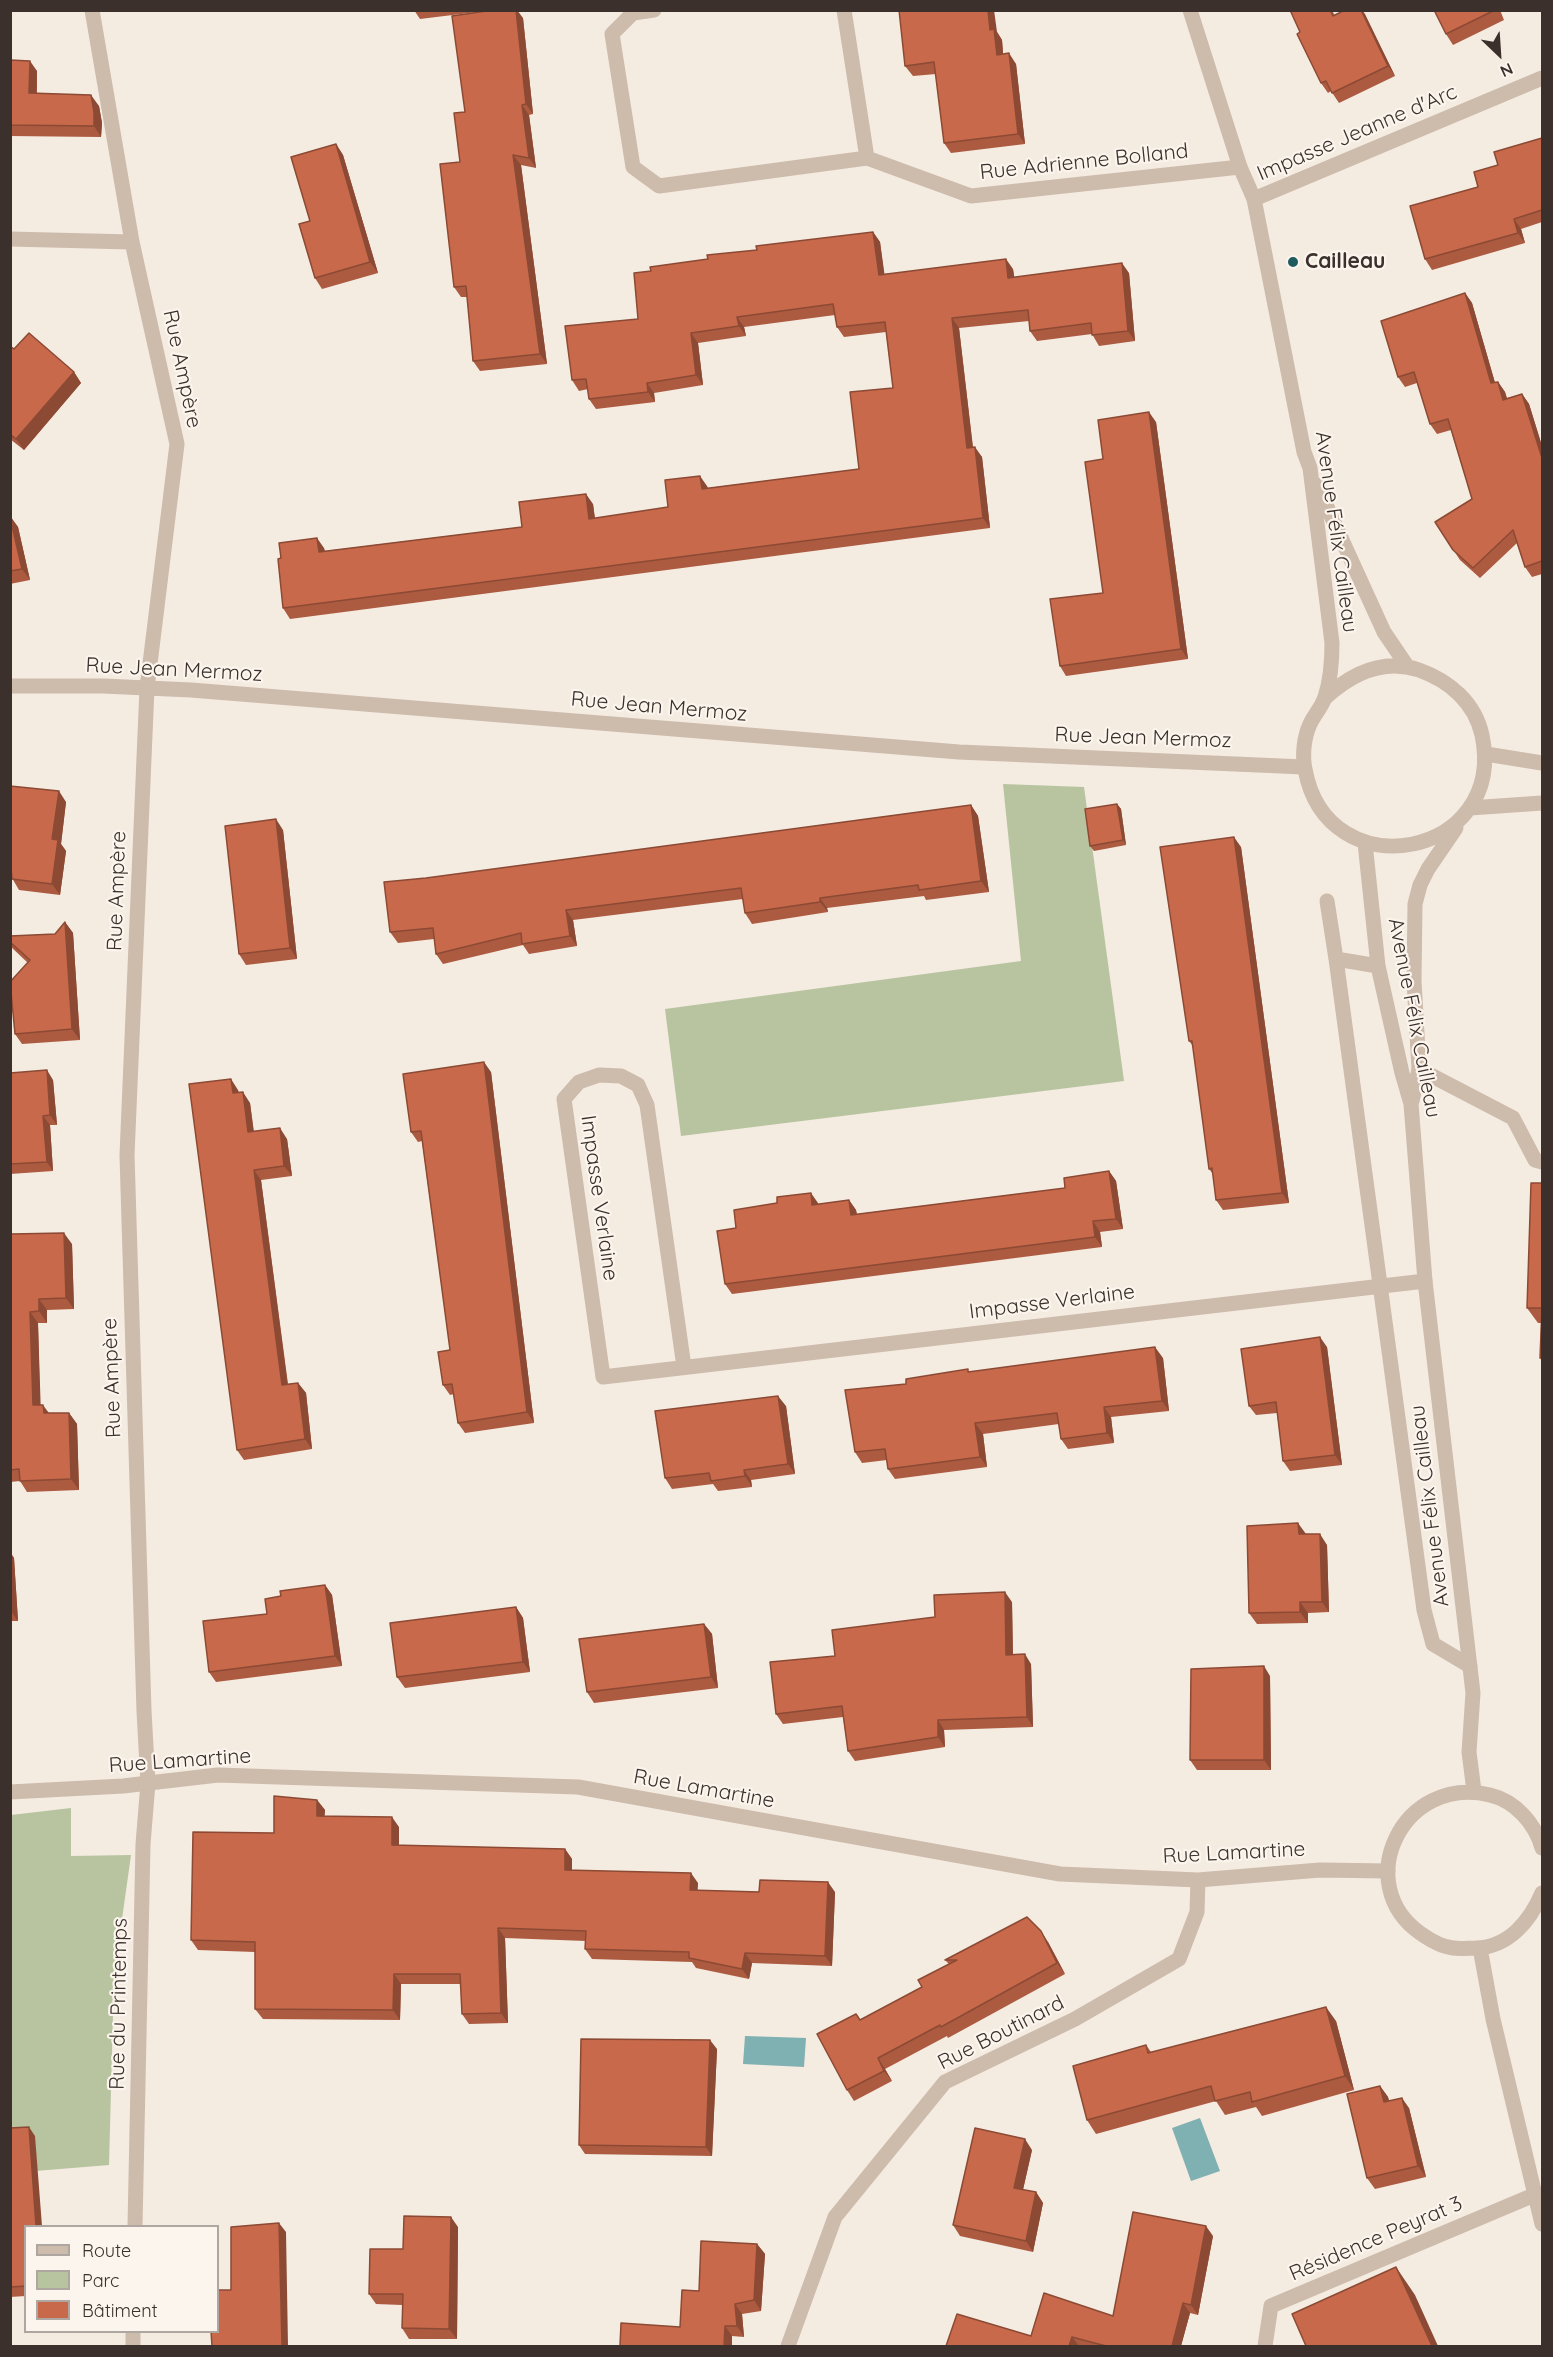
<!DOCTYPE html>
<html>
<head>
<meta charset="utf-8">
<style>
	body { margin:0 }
	#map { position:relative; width:1553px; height:2357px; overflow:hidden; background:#f4ebe1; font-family:Quicksand,sans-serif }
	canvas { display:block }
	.frame { position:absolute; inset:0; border:12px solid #3b302b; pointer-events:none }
	.legend { position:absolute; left:24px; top:2225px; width:195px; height:108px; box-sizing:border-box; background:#fbf5ee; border:2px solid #aea6a0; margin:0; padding:8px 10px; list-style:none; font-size:18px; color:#3b302b }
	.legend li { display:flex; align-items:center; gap:12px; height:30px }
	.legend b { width:30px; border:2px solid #aea6a0 }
	.north { position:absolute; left:1469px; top:24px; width:60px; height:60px; -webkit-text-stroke:4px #fbf5ee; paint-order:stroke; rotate:155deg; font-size:16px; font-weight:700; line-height:24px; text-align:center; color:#3b302b }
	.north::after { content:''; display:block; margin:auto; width:21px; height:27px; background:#3b302b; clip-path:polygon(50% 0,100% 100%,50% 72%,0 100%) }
</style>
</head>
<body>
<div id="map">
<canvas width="1553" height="2357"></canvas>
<div class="frame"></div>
<ul class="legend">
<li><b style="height:8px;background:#cdbbac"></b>Route</li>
<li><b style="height:16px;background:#b8c4a0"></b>Parc</li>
<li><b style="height:16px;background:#c8694b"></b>Bâtiment</li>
</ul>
<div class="north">N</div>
</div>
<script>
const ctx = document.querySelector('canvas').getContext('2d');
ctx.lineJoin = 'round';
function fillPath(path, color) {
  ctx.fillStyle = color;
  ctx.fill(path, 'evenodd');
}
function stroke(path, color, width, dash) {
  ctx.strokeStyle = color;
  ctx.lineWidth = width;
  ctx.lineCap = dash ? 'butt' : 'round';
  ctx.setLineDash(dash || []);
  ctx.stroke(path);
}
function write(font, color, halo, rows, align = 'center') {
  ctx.font = font + ' Quicksand,sans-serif';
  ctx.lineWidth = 4.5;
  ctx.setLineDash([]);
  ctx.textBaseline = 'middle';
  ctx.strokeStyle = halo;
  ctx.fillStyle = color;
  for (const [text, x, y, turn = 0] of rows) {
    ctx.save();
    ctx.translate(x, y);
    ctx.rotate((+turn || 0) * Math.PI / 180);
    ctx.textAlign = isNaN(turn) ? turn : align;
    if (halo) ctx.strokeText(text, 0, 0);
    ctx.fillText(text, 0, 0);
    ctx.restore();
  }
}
const green = new Path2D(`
	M1003,784l81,3 40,294 -443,55 -16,-127 356,-48z
	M71,1808v48l60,-1 -17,121 -5,189 -98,8v-358z`);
const water = new Path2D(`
	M745,2036l61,2 -2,29 -61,-3z
	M1200,2118l20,53 -29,10 -19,-53z`);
const pedestrian = new Path2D(`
	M1419,1069l94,49 22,42 7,2`);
const minor = new Path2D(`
	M92,10l40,232 45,202 -30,244 -20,467 17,556 4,72 -5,61 -8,382
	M654,10l-21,3 -21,21 21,133 26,19 208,-28 104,38 269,-29
	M844,10l23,148
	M1254,199l288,-121
	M10,239l122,3
	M10,686h93l88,4 768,62 345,15
	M1327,901l9,58
	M1378,966l-42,-7 88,651 9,34 37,22
	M684,1367l-37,-262 -9,-20 -17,-9 -22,-1 -20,7 -15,17 39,278 822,-96
	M10,1792l113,-6 95,-11 360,12 482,87 138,6 122,-10 68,1
	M133,2346v-14
	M788,2346l47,-129 110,-135 130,-63 104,-60 18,-47 1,-32
	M1265,2346l6,-40 263,-111`);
const tertiary = new Path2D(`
	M1190,10l50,157 14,32 50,253 6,16 22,175c0,19 -1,36 -7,54 -3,10 -11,18 -15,27 -6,13 -8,31 -5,45 22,123 203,89 177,-34 -7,-32 -32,-54 -63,-65 -36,-12 -68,4 -94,28
	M1317,485l67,147 23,34
	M1486,754l56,9
	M1470,808l72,-5
	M1365,843l13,123 24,107 9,31 14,177 48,412 -4,59 5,39
	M1412,1101l7,-32 -5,-88 1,-77 5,-19 8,-16 28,-41
	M1542,1848c-7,-25 -27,-47 -52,-53 -88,-21 -139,89 -70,138 10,7 21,14 33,15 7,1 16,0 23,0 33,-1 54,-27 66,-55
	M1480,1948l13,71 49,205`);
const wall = new Path2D(`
	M414,10h62l1,2 -57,7z
	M1290,10h42l3,6 10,-6h17l33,66 -56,27 -8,-12 -3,2 -7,-10 -21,-51z
	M1434,10h66l4,10 -51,25 -7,-11z
	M523,18l10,96 -4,1 7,53 -15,-3 26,199 -67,7 -7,-10 -6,-64h-6l-7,-10 6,-125z
	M997,32l5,8 1,14 13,10 9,80 -74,9 -7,-10 -8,-69 -23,2 -8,-10z
	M10,60l27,11v23l62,12 3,17 -1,14 -91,-1z
	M1542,138v84l-21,7 4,14 -93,27 -7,-11 53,-72 20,-22z
	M336,144l7,11 35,118 -56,16 -7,-11 -5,-57z
	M873,232l7,10 4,32 129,-5 1,8 115,-4 6,68 -36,5 -7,-12 -55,7 -7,-10 -1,-10 -70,7 14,119 9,10 8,71 -700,91 -7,-11 41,-60 1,3 197,-24 71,-23 2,14 73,-11 39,-21 1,2 151,-19 34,-81 -7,-56 -42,5 -7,-10 -2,-12 -91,12 2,9 -48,7 5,42 -49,8 1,9 -59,7 -7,-10 -1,-10 -9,2 -7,-11 66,-61 13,-48 106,-21z
	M1465,293l7,10 23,80 3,-1 7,10 2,6 15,-4 7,10 13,42v128l-10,3 -7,-10 -8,-24 -37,35 -20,-18 -25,-38 37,-23 -21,-69 -14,4 -7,-10 -13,-41 -12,4 -7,-10z
	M10,346l4,3 60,23 7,11 -57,67 -14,-11z
	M1156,422l32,237 -122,17 -6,-10 43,-73v-134z
	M10,517l8,10 12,53 -20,4z
	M10,786l56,16 -5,42 5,7 -6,44 -41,-5 -7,-12h-2z
	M1117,804l4,5 5,36 -32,6 -4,-5z
	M971,805l7,11 11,76 -63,8 -2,-4 -97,12 1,4 -76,12 -7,-11 -2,-14 -170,21 4,26 -48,8 -6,-9 -80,19 -7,-10 -2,-15 -36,4 -8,-11 36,-54z
	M283,830l14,129 -51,6 -7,-11z
	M1241,847l48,356 -66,7 -7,-10 -3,-26 -4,-5 -16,-123 -4,-5z
	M65,922l8,11 7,107 -58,4 -7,-10 13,-71 -18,-17v-10l45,-2z
	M491,1072l43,351 -69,10 -7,-10 -4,-29 -4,1 -7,-10 7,-35 -28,-209 -4,1 -7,-10z
	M10,1073l43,7 4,45h-7l3,46 -43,3z
	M238,1090l1,3 11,10 4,29 33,7 5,37 -31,4 27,204 10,-1 8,10 6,56 -68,11 -7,-10z
	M1109,1171l7,10 7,48 -23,3 2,15 -370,47 -7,-10 11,-56 41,-25h41v1l31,-4 7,10 1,4 208,-26z
	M1542,1183v178l-2,-3 1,-35h-3l-11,-15z
	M72,1244l2,65 -27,1v13h-9l2,82 9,8h20l8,11 2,66 -52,2 -7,-11 -10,1v-233z
	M1327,1347l15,118 -52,6 -7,-10 -6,-48 -21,2 -7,-9z
	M1163,1358l6,53 -58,6 3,26 -46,6 -7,-10 -2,-15 -76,10 4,33 -92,12 -7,-10 -1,-9 -25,3 -7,-11 51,-68 64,-12z
	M786,1406l9,68 -44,6 1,7 -34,4 -5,-7 -41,5 -7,-11z
	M1306,1534l21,11 2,67 -21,1v10l-51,1 -8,-11z
	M10,1552l4,6 4,63h-8z
	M325,1585l7,10 10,71 -126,16 -7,-10 58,-58 14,-18z
	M1012,1602l1,53 18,9 2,63 -89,3 1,17 -90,14 -7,-10 -5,-34 -60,7 -7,-10 59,-58 100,-39z
	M516,1607l7,11 7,54 -125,16 -8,-11z
	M704,1624l8,10 6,54 -124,15 -7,-11z
	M1270,1676l1,94h-74l-7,-10z
	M317,1800l8,10 -1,6 75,11v18l166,4 7,10v11l126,13 -1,7 62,2h76l-3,74 -80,-3 -3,16 -53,-11 -4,-6 -100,-3 -7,-10 1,-8 -81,-3 3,85 -39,1 -7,-10 -1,-30h-60l-1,36 -137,-1 -8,-10v-57l-57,-2 -7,-10 83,-107z
	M1048,1942l17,32 -117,64 -1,-2 -62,33 7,12 -38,20 -7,-11 75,-103 27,-23 -4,-4z
	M1336,2021l18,69 -92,26 -6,-9 -31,8 -9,-14 -120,33 -9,-14 59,-75 5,7z
	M717,2049l-5,107 -127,-2 -6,-9z
	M1380,2086l8,11 1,4 20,7 17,69 -51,12 -8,-11z
	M10,2128l25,8 -9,90v70l-16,1z
	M1032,2150l-9,40 13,2 7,11 -10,49 -73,-16 -7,-11z
	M458,2227l-1,112h-48l-7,-11v-23l-26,-1 -7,-10 34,-45z
	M1213,2236l-15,79 -8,-2 -9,33h-235l85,-10 82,-20z
	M757,2244l8,10 -4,57 -19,3 2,23 -12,-1 -52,-9 19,-36z`);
const shadedWall = new Path2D(`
	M516,10h1l6,8 10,96 -7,-10z
	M988,10h6l3,22 5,8 2,25 -7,-10 -7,-25z
	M1361,10h1l3,4 30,62 -7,-10z
	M1009,53l7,11 9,80 -7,-10z
	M30,61l7,10 -1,33 -7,-11z
	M91,95l8,11 3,17 -1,14 -7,-11z
	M522,105l7,10 7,53 -7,-10z
	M336,144l7,11 35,118 -8,-11z
	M513,155l8,10 26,199 -7,-10z
	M1514,219l7,10 4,14 -7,-10z
	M873,232l7,10 6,43 -7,-10z
	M1006,259l7,10 3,19 -8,-10z
	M1122,263l7,10 6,68 -7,-10z
	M1465,293l7,10 26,90 -7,-10z
	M737,317l7,10 2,9 -7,-10z
	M952,318l7,10 15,130 -7,-10z
	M691,333l7,10 5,42 -7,-10z
	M74,372l7,11 -57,67 -8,-11z
	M1498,382l7,10 5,18 -7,-10z
	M647,383l7,10 1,9 -7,-10z
	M1522,394l7,10 13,42v12z
	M1149,412l7,10 32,237 -7,-10z
	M975,447l7,10 8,71 -7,-10z
	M700,476l7,10 2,13 -7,-10z
	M586,494l7,10 3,25 -7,-10z
	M11,517l7,10 12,53 -8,-11z
	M317,538l7,10 2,14 -7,-10z
	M59,791l7,11 -5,42 5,7 -6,44 -8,-11v-45z
	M1117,804l4,5 5,36 -3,-5z
	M971,805l7,11 11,76 -8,-11z
	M276,819l7,11 14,129 -7,-11z
	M1234,837l7,10 48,356 -7,-10z
	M820,898l7,10 1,4 -8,-10z
	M566,910l7,10 4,26 -7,-10z
	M65,922l8,11 7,107 -8,-11z
	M484,1062l7,10 43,351 -7,-11z
	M47,1070l6,10 4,45 -7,-10z
	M231,1079l7,11 2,14 -7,-11z
	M243,1092l7,11 5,40 -7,-11z
	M43,1116l7,9 3,46 -6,-9z
	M280,1128l7,11 5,37 -8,-10z
	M254,1170l7,10 28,215 -7,-10z
	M1109,1171l7,10 7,48 -7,-10z
	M811,1193l7,10 1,12 -7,-10z
	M849,1200l7,10 2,15 -7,-10z
	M1093,1221l7,11 2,15 -7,-10z
	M64,1233l8,11 2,65 -8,-11z
	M39,1299l8,11v13l-8,-12z
	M30,1312l8,11 3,93 -8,-11z
	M1320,1337l7,10 15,118 -7,-10z
	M1155,1347l8,11 6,53 -7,-10z
	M298,1383l8,10 6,56 -7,-10z
	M778,1396l8,10 9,68 -7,-10z
	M43,1405l8,11 -7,-3z
	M1104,1407l7,10 3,26 -7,-10z
	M69,1413l8,11 2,66 -8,-11z
	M975,1423l8,11 4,33 -7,-10z
	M744,1470l7,10 1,7 -7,-11z
	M1298,1523l8,11 1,11 -8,-11z
	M1320,1534l7,11 2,67 -7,-10z
	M10,1552l4,6 4,63 -8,-11z
	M325,1585l7,10 10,71 -7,-10z
	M1005,1592l7,10 1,62 -7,-9z
	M1300,1602l8,11v10l-8,-11z
	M516,1607l7,11 7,54 -7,-10z
	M704,1624l8,10 6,54 -7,-11z
	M1025,1654l6,10 2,63 -6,-10z
	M1264,1666l6,10 1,94 -7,-10z
	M938,1720l6,10 1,17 -7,-10z
	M317,1800l8,10 -1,16 -7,-10z
	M392,1817l7,10v28l-7,-10z
	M565,1849l7,10v21l-7,-10z
	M691,1873l7,10 -1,17 -7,-10z
	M828,1882l7,10 -3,74 -7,-10z
	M498,1928l7,10 3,85 -7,-10z
	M1041,1931l7,11 17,32 -8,-11z
	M745,1953l7,10 -3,16 -7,-10z
	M394,1974l7,10 -1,36 -7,-10z
	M1326,2007l10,14 18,69 -9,-14z
	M710,2040l7,9 -5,107 -6,-9z
	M878,2058l7,11 7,12 -8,-10z
	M1380,2086l8,11 4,16 -8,-11z
	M1402,2098l7,10 17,69 -8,-11z
	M29,2127l6,9 7,90h-6z
	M1025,2139l7,11 -11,48 -7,-10z
	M1036,2192l7,11 -10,49 -7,-11z
	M451,2217l7,10 -1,112 -8,-10z
	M279,2223l7,9 2,114h-6z
	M1206,2226l7,10 -15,79 -7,-10z
	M757,2244l8,10 -4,57 -7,-11z
	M1396,2267l19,28 23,51h-6z
	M1183,2303l7,10 -9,33h-9z
	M735,2304l7,10 2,23 -7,-11z
	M725,2326l7,10v10h-8z
	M1072,2337l7,9h-10z`);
const building = new Path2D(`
	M493,10h23l10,94 -4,1 7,53 -16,-3 27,199 -67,7 -7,-75 -12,1 -14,-123 20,-2 -6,-49 11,-1 -13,-96z
	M899,10h89l2,20 4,-1 3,26 12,-2 9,81 -74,9 -10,-81 -29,4z
	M1290,10h40l3,6 12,-6h16l27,56 -56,27 -6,-12 -5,2 -24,-49 3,-2z
	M1434,10h61l-49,24z
	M10,60l20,1 -1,32 62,2 3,17v14l-84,-1z
	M1542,138v72l-28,9 4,14 -93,26 -15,-53 68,-19 -4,-15 24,-7 -4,-13z
	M336,144l34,118 -55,16 -16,-54 11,-3 -19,-64z
	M873,232l6,43 127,-16 2,19 114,-15 6,68 -36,4 -1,-12 -61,8 -2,-21 -76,8 15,130 8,-1 8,71 -700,90 -5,-49 3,-1 -2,-15 38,-5 2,14 203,-25 -3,-25 67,-8 3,25 79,-12 -3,-27 35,-4 2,13 157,-20 -9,-77 43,-4 -8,-66 -48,5 -4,-23 -96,13 2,9 -48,7 5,42 -49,8 1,9 -59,7 -3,-20 -14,1 -7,-54 73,-7 -4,-46 17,-2 -1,-4 58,-8 -1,-4 50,-5 -1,-4z
	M1465,293l26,90 7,-1 5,18 19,-6 20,64v103l-17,6 -12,-37 -40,38 -20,-18 -18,-28 37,-23 -24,-80 -18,5 -16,-52 -16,5 -17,-56z
	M29,333l45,39 -58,67 -6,-5v-88l4,3z
	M1149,412l32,237 -121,17 -10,-67 53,-6 -18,-131 18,-3 -5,-39z
	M10,517l12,52 -12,2z
	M10,786l49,5 -7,48 6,1 -6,44 -40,-5 -1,-11h-1z
	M1117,804l6,36 -33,6 -5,-37z
	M971,805l10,76 -62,9 -1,-5 -98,13v4l-75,11 -4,-25 -175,22 4,26 -48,8 -1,-11 -85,21 -3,-26 -43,4 -6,-50 42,-4z
	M276,819l14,129 -51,6 -14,-128z
	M1234,837l48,356 -66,7 -4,-32 -3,1 -17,-128h-3l-29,-194z
	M65,922l7,107 -57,5 -5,-52 20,-22 -20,-18v-6l45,-2z
	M484,1062l43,350 -69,11 -6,-39 -9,1 -5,-33 12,-2 -29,-219 -10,1 -8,-58z
	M47,1070l3,45 -7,1 4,46 -37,2v-91z
	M231,1079l2,14 10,-1 5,40 32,-4 4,38 -30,4 28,215 16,-2 7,56 -68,11 -48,-366z
	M1109,1171l7,48 -23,2 2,16 -370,47 -8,-53 19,-3 -2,-18 43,-7v-6l34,-4 1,12 37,-5 2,15 214,-27 -1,-10z
	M1531,1183h11v175h-2l2,-50h-15z
	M64,1233l2,65 -27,1v12l-9,1 3,93h10l1,8h25l2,66 -51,2 -1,-12 -9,1 1,-236z
	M1320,1337l15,118 -52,6 -7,-59 -27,4 -8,-57z
	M1155,1347l7,54 -58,6 3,26 -46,6 -4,-26 -82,10 5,34 -92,12 -3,-20 -30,3 -10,-62 61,-6v-5l62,-10v3z
	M778,1396l10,68 -44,6 1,6 -34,5 -2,-8 -44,5 -10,-67z
	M1298,1523l1,11h21l2,68h-22v10l-51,1 -2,-87z
	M325,1585l10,71 -126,16 -6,-51 64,-7 -2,-15 16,-3 -1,-5z
	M1005,1592l1,63 19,-1 2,63 -89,3v17l-90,14 -6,-45 -66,8 -6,-52 65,-6 -3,-26 103,-13 -1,-22z
	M516,1607l7,55 -126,15 -7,-54z
	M704,1624l7,53 -124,15 -8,-53z
	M1264,1666v94h-74l1,-91z
	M274,1796l43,4v16l75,1v28l173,4v21l126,3 -1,17 69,2 1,-12 68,2 -3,74 -80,-3 -3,16 -53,-11v-6l-104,-3 1,-18 -88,-3 3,85 -39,1 -2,-40h-66l-1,36 -138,-1v-67l-64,-2 2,-108 81,1z
	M1027,1917l14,14 16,32 -116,64 -1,-2 -62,33 6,13 -37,19 -30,-56 39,-20 4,6 62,-33 -4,-7 39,-20h-12z
	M1326,2007l19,69 -93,26 -2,-10 -35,9 -4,-15 -124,34 -14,-54 73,-21 2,8z
	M581,2039l129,1 -4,107 -127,-2z
	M1380,2086l4,16 18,-4 16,68 -51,12 -20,-84z
	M29,2127l7,99h-10v60l-16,1v-159z
	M975,2128l50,11 -11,49 22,4 -10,49 -73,-16z
	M1133,2212l73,14 -15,79 -8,-2 -11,43h-66l-34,-9 -3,9h-123l11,-32 74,22 13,-43 69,23z
	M404,2216l47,1 -2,112 -47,-1 1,-34h-34l1,-45h33z
	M279,2223l3,123h-70l-1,-15h7v-41h13v-63z
	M701,2241l56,3 -3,56 -19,4 2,22h-12l-1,20h-104l1,-23 59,4 2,-37 17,1z
	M1396,2267l36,79h-126l-14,-32z`);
const markers = [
	[1293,262,6,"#1f5a5e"]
];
const streetNames = [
	["Impasse Jeanne d'Arc",1357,133,-23],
	["Rue Adrienne Bolland",1084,162,-6],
	["Rue Ampère",182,369,78],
	["Avenue Félix Cailleau",1336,532,82],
	["Rue Jean Mermoz",174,670,3],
	["Rue Jean Mermoz",659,707,5],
	["Rue Jean Mermoz",1143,738,2],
	["Rue Ampère",117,891,-88],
	["Avenue Félix Cailleau",1414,1018,79],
	["Impasse Verlaine",599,1198,82],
	["Impasse Verlaine",1052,1302,-7],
	["Rue Ampère",112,1378,-92],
	["Avenue Félix Cailleau",1430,1506,-97],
	["Rue Lamartine",180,1761,-4],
	["Rue Lamartine",704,1789,10],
	["Rue Lamartine",1234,1853,-3],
	["Rue du Printemps",119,2004,-89],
	["Rue Boutinard",1001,2033,-27],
	["Résidence Peyrat 3",1376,2239,-23]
];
const poiNames = [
	["Cailleau",1305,262]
];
fillPath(green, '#b8c4a0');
fillPath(water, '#7fb0b2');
stroke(pedestrian, '#cdbbac', 15);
stroke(minor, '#cdbbac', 15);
stroke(tertiary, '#cdbbac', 15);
fillPath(wall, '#ac5a40');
fillPath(shadedWall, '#8c4a34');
fillPath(building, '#c8694b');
stroke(building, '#8c4a34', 1.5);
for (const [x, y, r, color] of markers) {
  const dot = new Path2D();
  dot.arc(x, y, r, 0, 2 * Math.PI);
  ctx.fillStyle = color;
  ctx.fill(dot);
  stroke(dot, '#fbf5ee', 2);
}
write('21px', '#3b302b', '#fbf5ee', streetNames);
write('bold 21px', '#3b302b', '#fbf5ee', poiNames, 'left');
</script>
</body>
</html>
